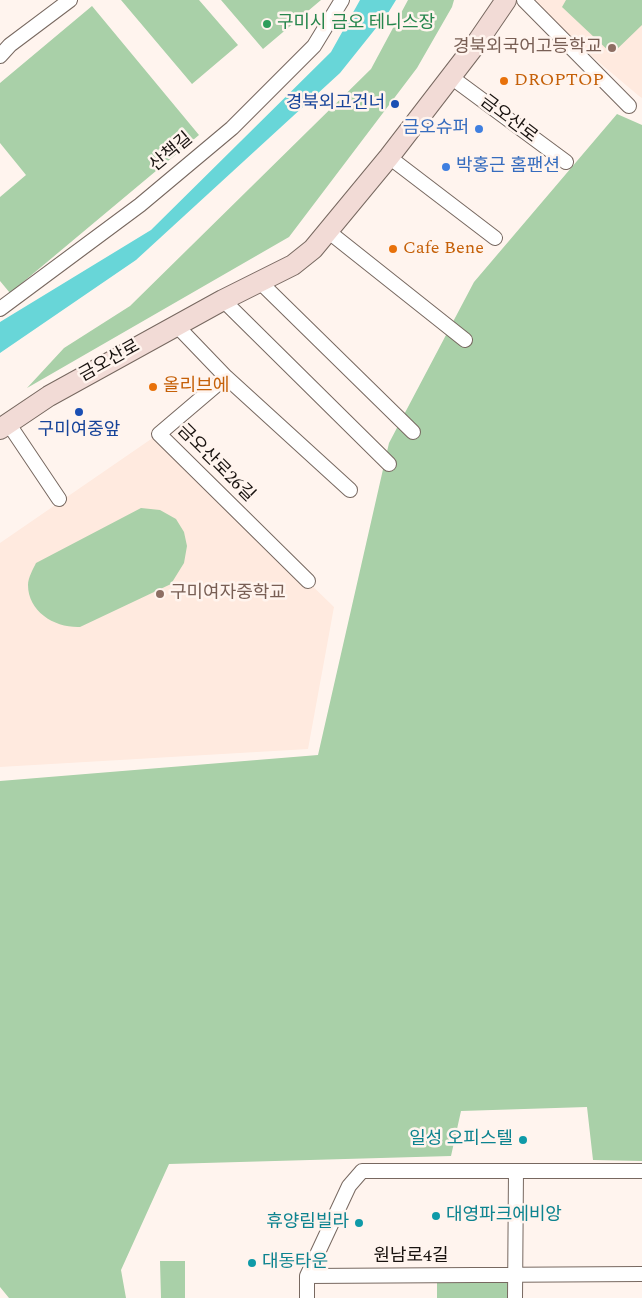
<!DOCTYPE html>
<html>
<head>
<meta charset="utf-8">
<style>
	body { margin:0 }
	canvas { display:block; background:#fff4ee }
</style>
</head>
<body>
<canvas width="642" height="1298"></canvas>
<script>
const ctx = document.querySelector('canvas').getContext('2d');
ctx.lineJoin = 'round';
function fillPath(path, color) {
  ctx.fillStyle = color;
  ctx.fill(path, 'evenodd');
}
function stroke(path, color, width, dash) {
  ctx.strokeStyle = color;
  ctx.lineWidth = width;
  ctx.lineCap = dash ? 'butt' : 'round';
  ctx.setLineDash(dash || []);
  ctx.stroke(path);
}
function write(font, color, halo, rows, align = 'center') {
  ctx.font = font + ' Spectral,"Noto Sans KR",serif';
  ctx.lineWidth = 5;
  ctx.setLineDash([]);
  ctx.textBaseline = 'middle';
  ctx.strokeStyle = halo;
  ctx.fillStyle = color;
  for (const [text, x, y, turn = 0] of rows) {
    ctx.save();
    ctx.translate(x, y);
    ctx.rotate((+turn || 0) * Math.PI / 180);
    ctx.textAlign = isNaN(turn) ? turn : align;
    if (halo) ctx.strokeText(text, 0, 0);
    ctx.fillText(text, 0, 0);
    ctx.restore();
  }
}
const built = new Path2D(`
	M525,0h117v98l-3,-2z
	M157,435l177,172 -26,142 -308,18v-224z`);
const green = new Path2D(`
	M121,0h78l39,45 -46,39z
	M221,0h100l-58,49z
	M408,0h46l-2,7 -35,61 -128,169 -262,151 37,-40 66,-42 241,-237z
	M566,0h76v25l-30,29 -50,-47z
	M92,6l107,129 -189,158 -10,-12v-84l26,-22 -26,-32v-60z
	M617,114l25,11v1036l-49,-1 -6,-53 -126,4 -10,45 -282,8 -48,106 5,28h-117l-9,-11v-506l318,-26 71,-312 85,-161z
	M141,508l19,2 16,9 8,13 3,14 -3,17 -13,21 -91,43c-25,1 -52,-15 -52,-42 0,-7 5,-16 8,-22z
	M160,1261h25v37h-24z
	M506,1279l7,19h-76v-18z`);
const water = new Path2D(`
	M360,0h36l-8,13 -48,60 -204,187 -136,93v-31l151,-92 180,-178z`);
const street = new Path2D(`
	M524,0l105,106
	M0,56l10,-11 60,-45
	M451,77l115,85
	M389,157l106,81
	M329,232l136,108
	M261,283l152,149
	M223,300l166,164
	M0,309l140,-104 92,-77 82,-82 28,-46
	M177,326l49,51 124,113
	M226,377l-67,57 149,147
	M8,423l51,76
	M307,1276l335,-2
	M307,1298v-22l42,-90 13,-15h280
	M515,1298l1,-127`);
const secondary = new Path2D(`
	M0,429l49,-33 174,-96 70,-35 20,-16 76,-92 87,-113 30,-44`);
const markers = [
	[267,24,5,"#2e9e5b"],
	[612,48,5,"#8d6e63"],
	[504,81,5,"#e8710a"],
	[395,104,5,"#1a4fb4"],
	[479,129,5,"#3f7fe0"],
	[446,167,5,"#3f7fe0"],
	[393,249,5,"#e8710a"],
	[153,387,5,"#e8710a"],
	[79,412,5,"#1a4fb4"],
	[160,594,5,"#8d6e63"],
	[523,1140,5,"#0f9aa8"],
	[436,1216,5,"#0f9aa8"],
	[359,1223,5,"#0f9aa8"],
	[252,1263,5,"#0f9aa8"]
];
const leisureNames = [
	["구미시 금오 테니스장",277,24]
];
const educationNames = [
	["경북외국어고등학교",602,48],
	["구미여자중학교",170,594,"left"]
];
const foodNames = [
	["DROPTOP",514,81],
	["Cafe Bene",403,249],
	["올리브에",163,387]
];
const transitNames = [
	["경북외고건너",385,104],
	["구미여중앞",79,431,"center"]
];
const streetNames = [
	["금오산로",508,120,37],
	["산책길",172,153,-40],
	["금오산로",110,362,-29],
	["금오산로26길",215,464,45],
	["원남로4길",411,1257]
];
const shopNames = [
	["금오슈퍼",469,129],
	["박홍근 홈팬션",456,167,"left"]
];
const cultureNames = [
	["일성 오피스텔",513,1140],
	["대영파크에비앙",446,1216,"left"],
	["휴양림빌라",349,1223],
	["대동타운",262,1263,"left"]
];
fillPath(built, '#ffeadf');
fillPath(green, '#a9d0a8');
fillPath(water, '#68d6d8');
stroke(street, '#776860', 16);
stroke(secondary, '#776860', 22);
stroke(street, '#fff', 14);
stroke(secondary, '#f2dbd6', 20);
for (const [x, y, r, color] of markers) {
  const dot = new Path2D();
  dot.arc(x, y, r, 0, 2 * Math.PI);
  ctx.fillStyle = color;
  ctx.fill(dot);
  stroke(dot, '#fff4ee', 2);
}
write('18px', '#27864d', '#fff4ee', leisureNames, 'left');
write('18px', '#785e54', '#fff4ee', educationNames, 'right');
write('18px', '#c56008', '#fff4ee', foodNames, 'left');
write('18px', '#164399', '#fff4ee', transitNames, 'right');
write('18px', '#191310', '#fff4ee', streetNames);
write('18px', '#366cbe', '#fff4ee', shopNames, 'right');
write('18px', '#0d838f', '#fff4ee', cultureNames, 'right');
</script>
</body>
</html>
